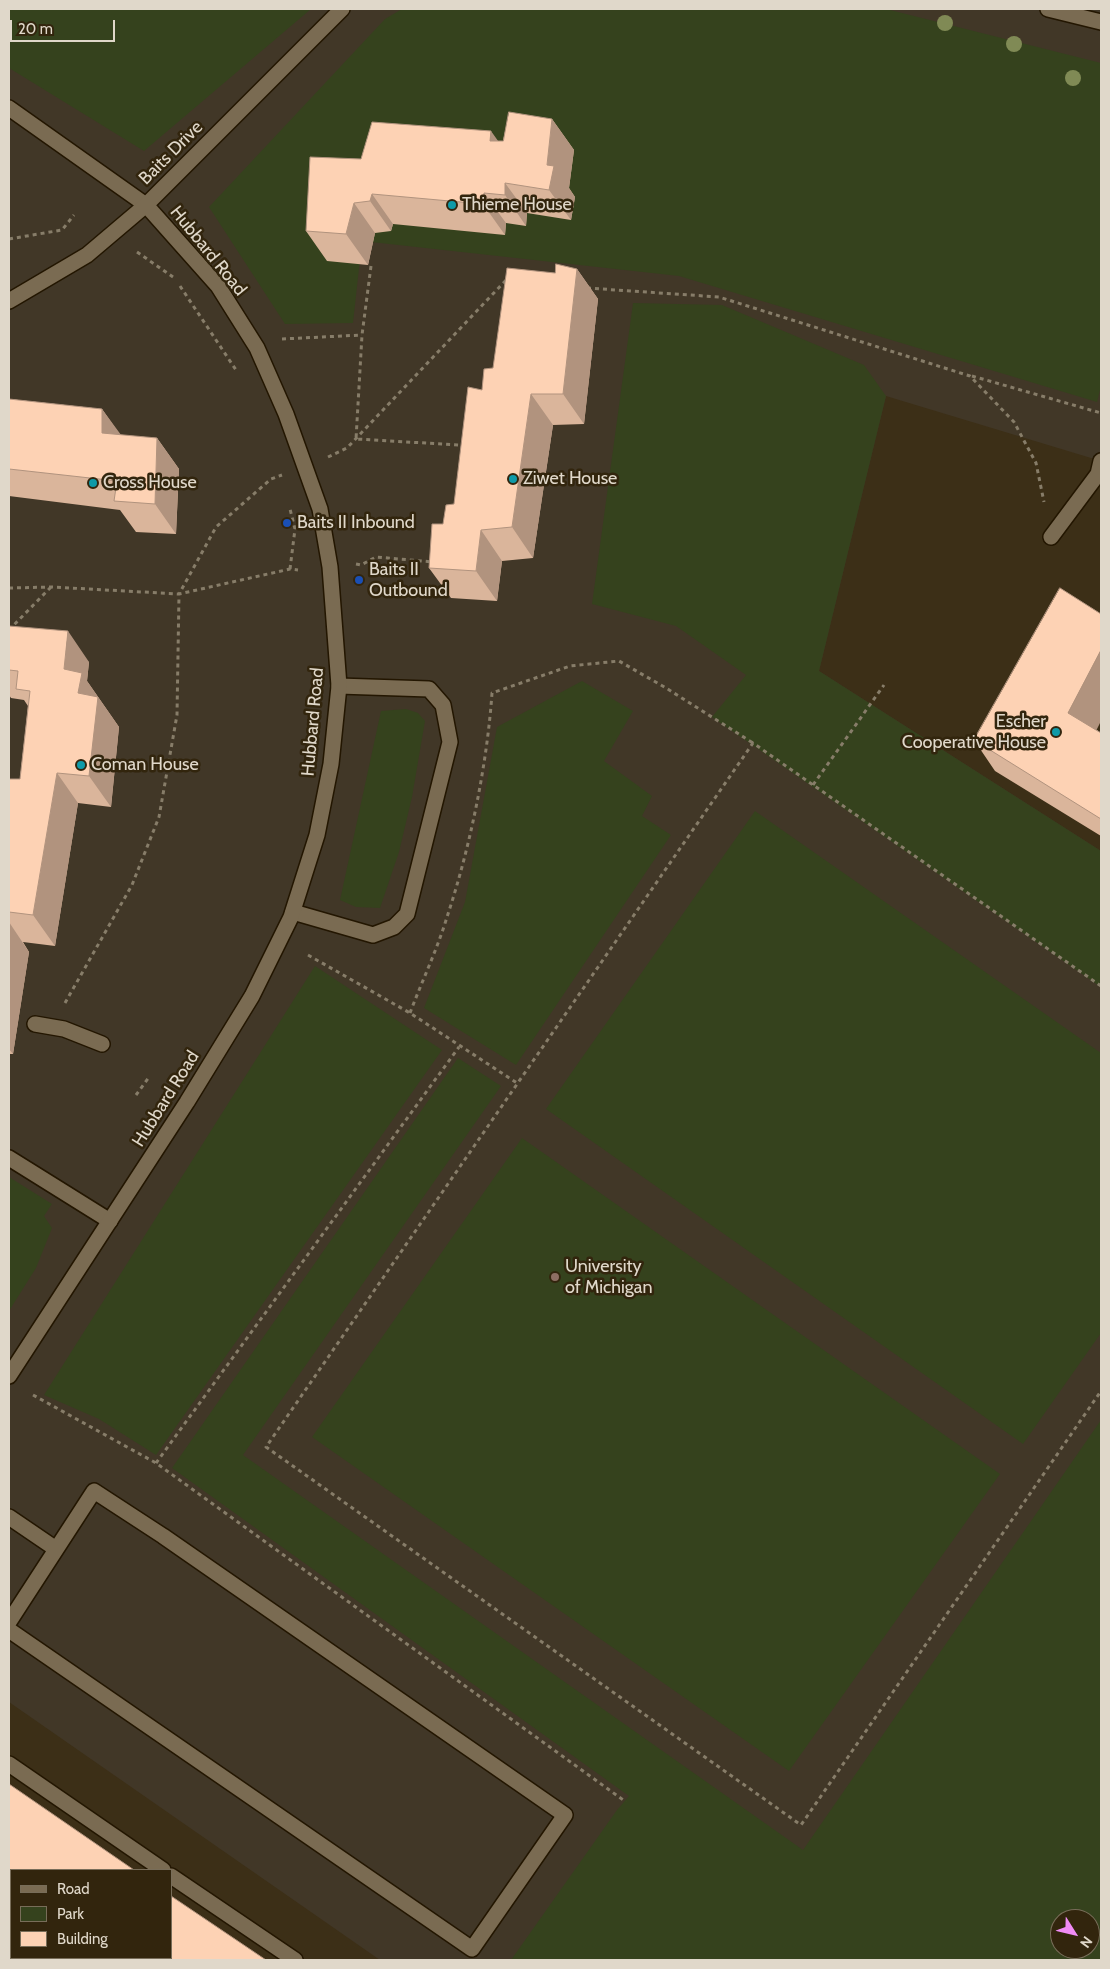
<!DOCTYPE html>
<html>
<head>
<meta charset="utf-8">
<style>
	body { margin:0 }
	#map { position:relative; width:1110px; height:1969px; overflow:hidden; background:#3c2f17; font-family:Cabin,sans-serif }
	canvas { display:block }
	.frame { position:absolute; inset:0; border:10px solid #e0d8ca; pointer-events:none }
	.legend { position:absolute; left:10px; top:1869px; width:162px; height:90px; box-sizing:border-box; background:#32250d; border:1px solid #786d59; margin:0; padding:6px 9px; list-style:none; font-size:15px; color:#e0d8ca }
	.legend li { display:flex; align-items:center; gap:10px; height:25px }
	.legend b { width:25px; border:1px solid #786d59 }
	.north { position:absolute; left:1050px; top:1909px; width:50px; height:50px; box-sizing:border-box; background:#32250d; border:1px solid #786d59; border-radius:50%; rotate:126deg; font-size:14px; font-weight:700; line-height:20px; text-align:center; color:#e0d8ca }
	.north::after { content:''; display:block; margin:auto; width:18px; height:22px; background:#f08bf6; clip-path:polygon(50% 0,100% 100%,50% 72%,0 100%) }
	.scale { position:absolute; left:10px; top:20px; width:105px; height:22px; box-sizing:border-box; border:2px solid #e0d8ca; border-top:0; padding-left:6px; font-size:15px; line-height:18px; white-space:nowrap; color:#e0d8ca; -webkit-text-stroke:4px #32250d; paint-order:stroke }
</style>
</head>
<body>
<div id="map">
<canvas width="1110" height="1969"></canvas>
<div class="frame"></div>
<ul class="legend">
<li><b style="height:6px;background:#7a6b52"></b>Road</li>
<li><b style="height:14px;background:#35421d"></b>Park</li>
<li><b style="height:14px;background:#fdd2b4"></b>Building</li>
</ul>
<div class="north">N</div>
<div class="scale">20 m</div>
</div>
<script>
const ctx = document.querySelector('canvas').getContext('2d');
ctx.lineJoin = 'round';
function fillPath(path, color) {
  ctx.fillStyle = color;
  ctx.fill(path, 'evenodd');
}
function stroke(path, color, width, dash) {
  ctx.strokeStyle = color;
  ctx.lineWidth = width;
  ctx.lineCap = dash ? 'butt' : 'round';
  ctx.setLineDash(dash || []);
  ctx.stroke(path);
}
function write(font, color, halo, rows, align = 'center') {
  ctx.font = font + ' Cabin,sans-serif';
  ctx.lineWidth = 5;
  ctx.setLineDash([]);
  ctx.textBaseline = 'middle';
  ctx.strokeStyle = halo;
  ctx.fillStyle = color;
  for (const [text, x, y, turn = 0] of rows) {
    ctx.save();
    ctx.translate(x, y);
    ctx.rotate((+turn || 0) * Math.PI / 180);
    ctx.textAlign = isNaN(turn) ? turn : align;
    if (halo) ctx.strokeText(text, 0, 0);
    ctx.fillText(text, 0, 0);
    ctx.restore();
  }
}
const education = new Path2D(`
	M9,9h1092v452l-215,-65 -67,275 282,180v1109h-721l-371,-258zM1060,1919h30v30h-30z`);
const green = new Path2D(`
	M9,9h302l-167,142 -135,-83z
	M402,9h484l215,54v323l-4,16 -418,-126 -317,-35 -9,82 -68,1 -76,-117 176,-188z
	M633,303l89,2 142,60 22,31 -67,275 282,180v136l-389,-270 34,-42 -70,-49 -84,-22z
	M582,681l51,30 -29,50 48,35 -10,20 29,19 -155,230 -92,-57 41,-106 32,-175z
	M406,709l12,4 7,8 -13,76 -13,55 -19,56 -24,-1 -16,-7 41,-189z
	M755,811l346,242v280l-78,111 -477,-335z
	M315,966l127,84 -286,405 -57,-36 -55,-24z
	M458,1058l43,28 -258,369 560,395 298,-430v540h-590l106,-150 12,-14 -457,-328zM1060,1919h30v30h-30z
	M522,1138l478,336 -211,297 -477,-334z
	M9,1177l43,27 -8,12 8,12 -16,40 -27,43z`);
const path = new Path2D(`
	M9,239l53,-9 12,-15
	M137,252l36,25
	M371,266l-9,69 -6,104 103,6
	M180,286l56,84
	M587,288l132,9 251,79 44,46 22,41 8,39
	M282,339l80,-4
	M972,376l129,37
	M328,457l19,-9 161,-170
	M356,564l5,1 15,-8 57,5
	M290,569l5,-40 -5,-20
	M9,588l43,-1 127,7 37,-67 55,-48 11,-4
	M9,630l42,-43
	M813,785l71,-100
	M308,955l102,58 107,70
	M1101,986l-348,-243 -487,704 535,378 300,-434
	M65,1003l67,-118 27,-68 18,-102 2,-121 111,-25 8,1
	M410,1013c12,-32 27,-63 37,-96 23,-69 40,-152 45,-224l78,-27 49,-5 47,27 87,55
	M136,1095l13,-18
	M33,1395l123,68 470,339
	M156,1463l303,-416`);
const service = new Path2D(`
	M293,912l80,23 21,-8 13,-13 43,-172 -7,-37 -14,-16 -90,-3
	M35,1024l29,5 38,15
	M9,1158l101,63
	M9,1517l47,32
	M9,1622l85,-131 69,45 402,279 -93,134 -463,-319`);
const minor = new Path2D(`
	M9,108l137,97
	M1051,537l47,-63 3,-13
	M9,1764l154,106
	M171,1876l124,84`);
const tertiary = new Path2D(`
	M1048,9l53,13
	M9,301l78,-46 59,-50 196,-196
	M9,1376l178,-274 65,-106 39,-79 26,-82 14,-71 8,-78 -9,-119 -10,-58 -34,-95 -29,-66 -39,-62 -72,-81`);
const trees = [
	[945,23],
	[1014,44],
	[1073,78]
];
const wall = new Path2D(`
	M552,119l22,31 -5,38 6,9 -4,23 -44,-7 -1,13 -20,-3 -1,12 -112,-11 -2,7 -16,2 -7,32 -41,-4 -21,-30 55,-72 137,-18h5z
	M577,269l21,30 -14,125 -31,1 -20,133 -31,3 -5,40 -46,-3 -22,-30 14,-44 11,-20 28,-114 11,-22z
	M9,399l93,10 18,26 37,3 22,31 -3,65 -40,-2 -16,-22 -111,-14z
	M9,626l80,36 -2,19 32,46 -8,80 -33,-4 -23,143 -32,-4 6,10 -16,102h-4v-275h11l8,-73 -4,-6 -13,-2 -2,-3z
	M1097,730l4,3v103l-106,-65 -21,-31z
	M9,1784l2,86v32l-2,-2z
	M93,1958h78l95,2h-169z`);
const shadedWall = new Path2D(`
	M552,119l22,31 -5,38 6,9 -4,23 -22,-30 -2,-25z
	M491,131l22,31 -23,-21z
	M505,183l22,30 -1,13 -21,-31z
	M484,193l22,30 -1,12 -22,-31z
	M372,194l21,30 -2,7 -21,-30z
	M354,203l21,30 -7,32 -22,-31z
	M577,269l21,30 -14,125 -21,-30z
	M531,394l22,31 -20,133 -21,-31z
	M102,409l22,30 -22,-6z
	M157,438l22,31 -3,65 -21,-30z
	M481,530l21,31 -5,40 -21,-30z
	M68,631l21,31 -2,19 32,46 -8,80 -22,-31 -11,-83 -14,-24z
	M1101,650v71l-11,22 -22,-30z
	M57,773l21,30 -23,143 -22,-31z
	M9,922l20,30 -16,102 -4,-5z`);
const building = new Path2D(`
	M509,112l43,7 -5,46 7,1 -5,24 -44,-7v12l-21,-2 -1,11 -111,-10 -2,7 -16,2 -8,31 -40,-3 4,-74 51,2 11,-37 119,9 -1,10h13z
	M556,264l21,5 -14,125h-32l-19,133 -31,3 -5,41 -47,-3 3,-44h11l3,-19 8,-1 14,-117 14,3 2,-21 9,-1 14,-100 48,5z
	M9,399l93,10v24l55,5 -2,66 -41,-3 3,-20 -108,-12z
	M1060,588l41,26v36l-33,63 33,20v86l-127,-79z
	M9,626l59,5 -4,38 18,4 -4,20 20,4 -9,79 -32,-3 -24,142 -24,-3v-133h11l10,-88 -14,-2 2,-18 -9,-1z
	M9,1784l125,86h-123v20l-2,-2z
	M171,1896l95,64h-151l-4,-2h60z`);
const markers = [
	[452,205,5,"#0f9aa8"],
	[513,479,5,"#0f9aa8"],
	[93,483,5,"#0f9aa8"],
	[287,523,5,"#1a4fb4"],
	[359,580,5,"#1a4fb4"],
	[1056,732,5,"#0f9aa8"],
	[81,765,5,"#0f9aa8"],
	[555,1277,5,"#8d6e63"]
];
const streetNames = [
	["Baits Drive",171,153,-45],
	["Hubbard Road",208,251,51],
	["Hubbard Road",313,722,-85],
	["Hubbard Road",166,1099,-58]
];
const poiNames = [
	["Thieme House",462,205],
	["Ziwet House",523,479],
	["Cross House",103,483],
	["Baits II Inbound",297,523],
	["Baits II",369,570],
	["Outbound",369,591],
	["Escher",1046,722,"right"],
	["Cooperative House",1046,743,"right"],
	["Coman House",91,765],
	["University",565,1267],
	["of Michigan",565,1288]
];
fillPath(education, '#413727');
fillPath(green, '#35421d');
stroke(service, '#231601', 18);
stroke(minor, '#231601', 18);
stroke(tertiary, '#231601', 18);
stroke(path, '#877d69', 3, [4, 4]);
stroke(service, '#7a6b52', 15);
stroke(minor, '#7a6b52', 15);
stroke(tertiary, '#7a6b52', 15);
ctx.fillStyle = '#808a55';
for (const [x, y] of trees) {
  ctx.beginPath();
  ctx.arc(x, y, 8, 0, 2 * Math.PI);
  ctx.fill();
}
fillPath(wall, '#dab59b');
fillPath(shadedWall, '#b1937e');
fillPath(building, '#fdd2b4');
stroke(building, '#b1937e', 1);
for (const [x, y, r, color] of markers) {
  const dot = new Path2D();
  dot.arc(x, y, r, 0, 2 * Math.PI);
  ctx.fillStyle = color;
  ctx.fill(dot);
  stroke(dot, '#32250d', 2);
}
write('18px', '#e0d8ca', '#32250d', streetNames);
write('18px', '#e0d8ca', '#32250d', poiNames, 'left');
</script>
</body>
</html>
